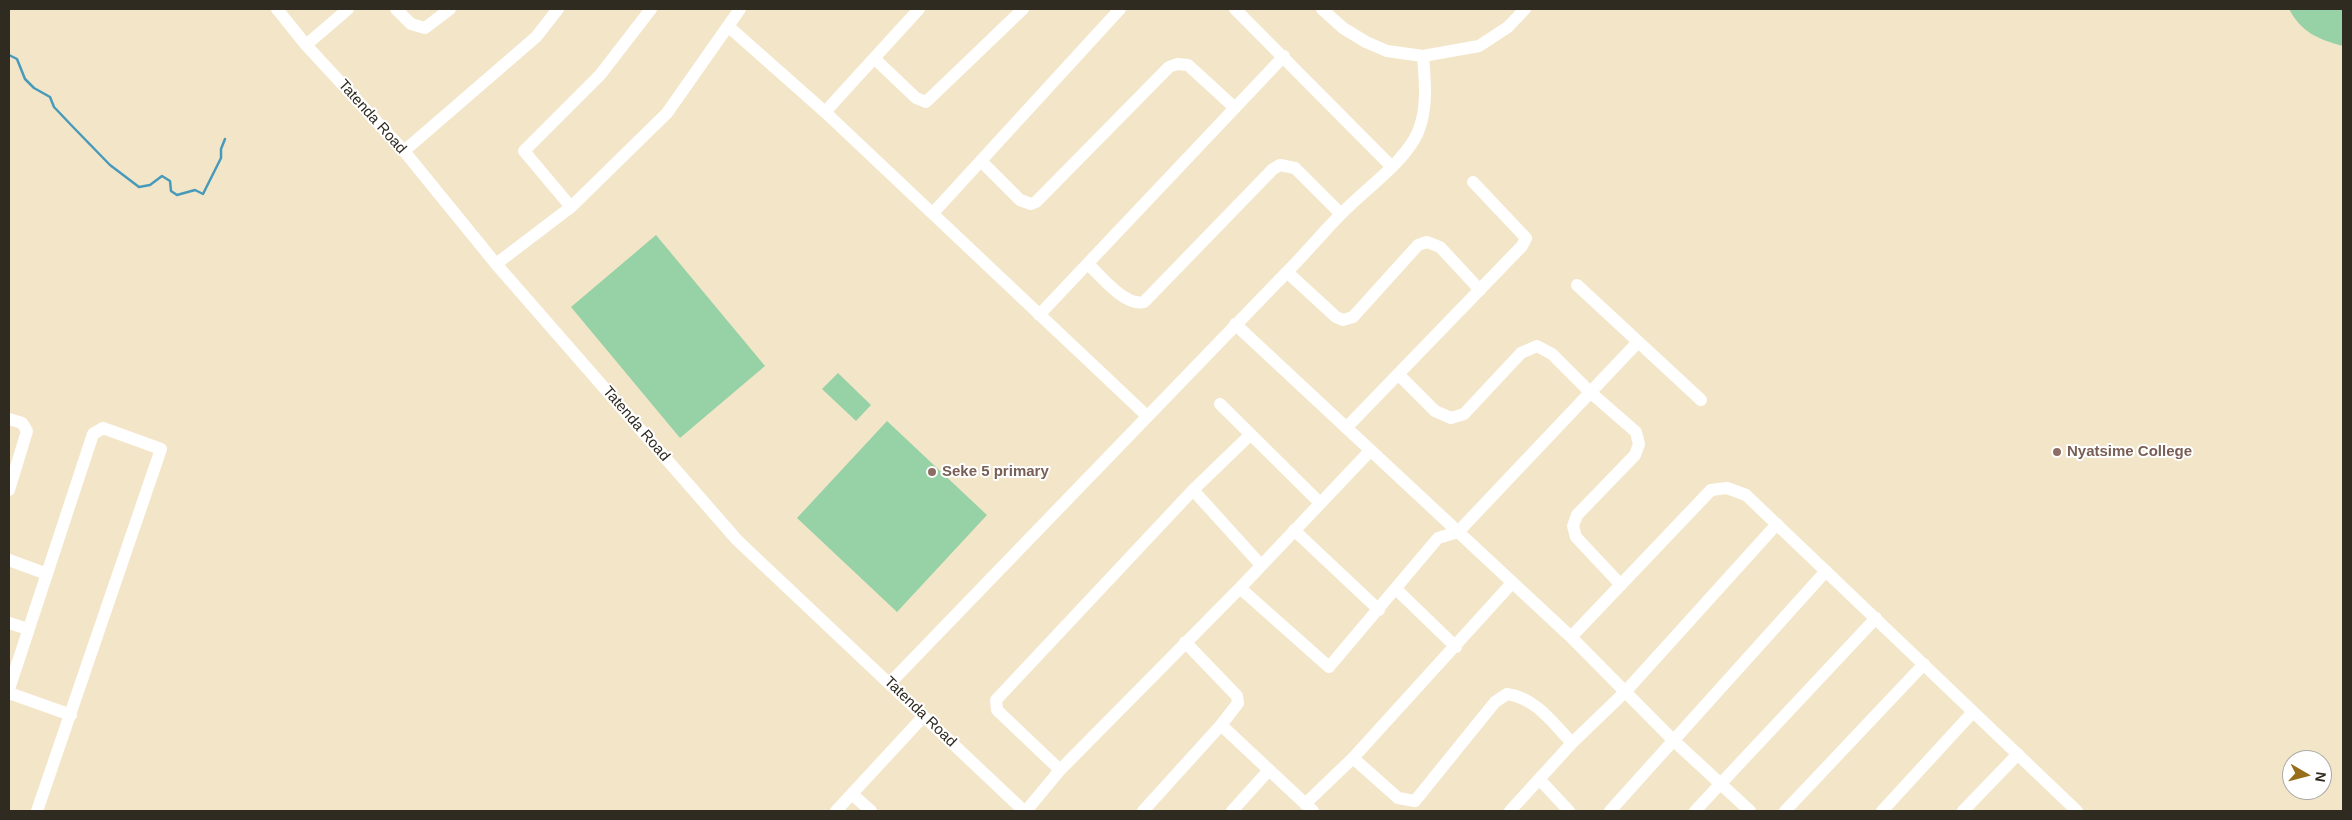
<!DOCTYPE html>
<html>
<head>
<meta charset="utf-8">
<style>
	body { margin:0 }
	#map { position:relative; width:2352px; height:820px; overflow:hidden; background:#f3e6c8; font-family:Helvetica,sans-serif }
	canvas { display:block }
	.frame { position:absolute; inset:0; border:10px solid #302b20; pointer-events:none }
	.north { position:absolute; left:2282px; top:750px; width:50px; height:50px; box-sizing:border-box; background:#fff; border:1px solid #acaaa6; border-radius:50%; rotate:98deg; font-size:14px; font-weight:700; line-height:20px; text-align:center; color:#302b20 }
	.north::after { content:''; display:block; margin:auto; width:18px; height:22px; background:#976d1a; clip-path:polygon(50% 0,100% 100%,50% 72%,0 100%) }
</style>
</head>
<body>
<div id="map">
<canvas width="2352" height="820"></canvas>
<div class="frame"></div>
<div class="north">N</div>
</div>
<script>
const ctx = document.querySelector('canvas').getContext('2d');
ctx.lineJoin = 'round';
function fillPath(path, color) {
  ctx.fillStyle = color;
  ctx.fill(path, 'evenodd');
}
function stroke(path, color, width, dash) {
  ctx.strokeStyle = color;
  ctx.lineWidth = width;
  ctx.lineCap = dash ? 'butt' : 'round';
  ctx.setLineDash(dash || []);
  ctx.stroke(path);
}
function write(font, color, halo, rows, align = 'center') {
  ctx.font = font + ' Helvetica,sans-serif';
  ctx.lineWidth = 4;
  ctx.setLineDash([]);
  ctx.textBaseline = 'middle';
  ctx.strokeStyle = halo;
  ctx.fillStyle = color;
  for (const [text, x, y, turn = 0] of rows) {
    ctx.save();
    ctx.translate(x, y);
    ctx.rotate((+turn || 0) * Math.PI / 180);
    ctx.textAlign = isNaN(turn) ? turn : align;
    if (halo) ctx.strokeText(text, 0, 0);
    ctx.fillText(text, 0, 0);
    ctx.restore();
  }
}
const green = new Path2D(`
	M2289,9h54v37c-25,-7 -41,-13 -54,-37z
	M656,235l109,131 -85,72 -109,-131z
	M838,373l33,32 -15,16 -34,-32z
	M887,421l100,94 -90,97 -100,-94z`);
const stream = new Path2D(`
	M9,55l8,4 8,20 9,9 16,9 4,10 20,21 36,37 29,22 11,-2 12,-9 8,5 1,10 6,4 18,-5 8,4 18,-36v-9l4,-10`);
const minor = new Path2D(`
	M277,9l29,36 98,106 92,113 241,276 287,271
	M396,9l15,15 14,4 25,-19
	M1235,9l156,157
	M1322,9l21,19 23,14 21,9 36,5 56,-10 29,-19 17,-18
	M729,27l96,85 322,304
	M306,45l42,-36
	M875,59l41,39 10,4 97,-93
	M825,112l94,-103
	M404,151l132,-114 22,-28
	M981,161l39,39 11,4 5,-2 133,-135 8,-3 11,1 47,43
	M571,207l-47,-56 76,-76 51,-66
	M933,213l187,-204
	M496,264l75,-57 96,-94 73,-104
	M1088,264c13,12 37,43 56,38l129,-133 7,-4 15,3 46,46
	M1287,272l49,45 7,3 10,-3 65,-72 9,-3 13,5 40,43
	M1577,285l124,115
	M1039,315l245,-259
	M1235,324l336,313 102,103 77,71
	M1398,374l37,37 16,7 13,-4 57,-61 16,-7 15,8 38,38 46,40 3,12 -4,11 -58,60 -4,11 3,11 45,48
	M1220,404l100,99
	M9,419l13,4 5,8 -18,59
	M1346,428l176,-182 4,-8 -53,-56
	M1193,490l57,-55
	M1294,530l85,80
	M9,560l38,14
	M1240,588l89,79 109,-129 20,-6 180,-190
	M1396,589l60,58
	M9,623l19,6
	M1571,637l140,-147 16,-2 19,7 331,316
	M890,683l397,-411c19,-19 36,-40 55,-59 23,-24 63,-51 76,-81 10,-24 7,-52 5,-76
	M9,689l84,-255 10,-6 58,21 -124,362
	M9,693l62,22
	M1221,725l92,86
	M1353,758l45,40 17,3 80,-99 12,-8c29,4 46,29 65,49
	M1060,770l-63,-60 -1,-10 197,-210 67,74
	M1540,780l29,31
	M852,794l19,17
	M1305,804l48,-46 159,-175
	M836,811l87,-94
	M1026,811l34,-41 180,-182 130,-137
	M1143,811l78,-86 17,-22 -1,-7 -52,-54
	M1232,811l37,-41
	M1510,811l62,-68 54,-52 151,-167
	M1610,811l216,-240
	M1695,811l181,-193
	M1785,811l139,-147
	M1882,811l91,-99
	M1963,811l55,-57`);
const markers = [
	[2057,452,5,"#8d6e63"],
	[932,472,5,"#8d6e63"]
];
const streetNames = [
	["Tatenda Road",372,117,48],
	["Tatenda Road",636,424,49],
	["Tatenda Road",920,712,44]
];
const educationNames = [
	["Nyatsime College",2067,452],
	["Seke 5 primary",942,472]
];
fillPath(green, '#97d1a6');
stroke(stream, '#489abb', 2.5);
stroke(minor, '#fff', 12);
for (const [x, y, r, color] of markers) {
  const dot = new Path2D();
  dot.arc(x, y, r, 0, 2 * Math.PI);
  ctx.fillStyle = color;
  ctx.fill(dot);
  stroke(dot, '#fff', 2);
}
write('15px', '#302b20', '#fff', streetNames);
write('bold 15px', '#785e54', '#fff', educationNames, 'left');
</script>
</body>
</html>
